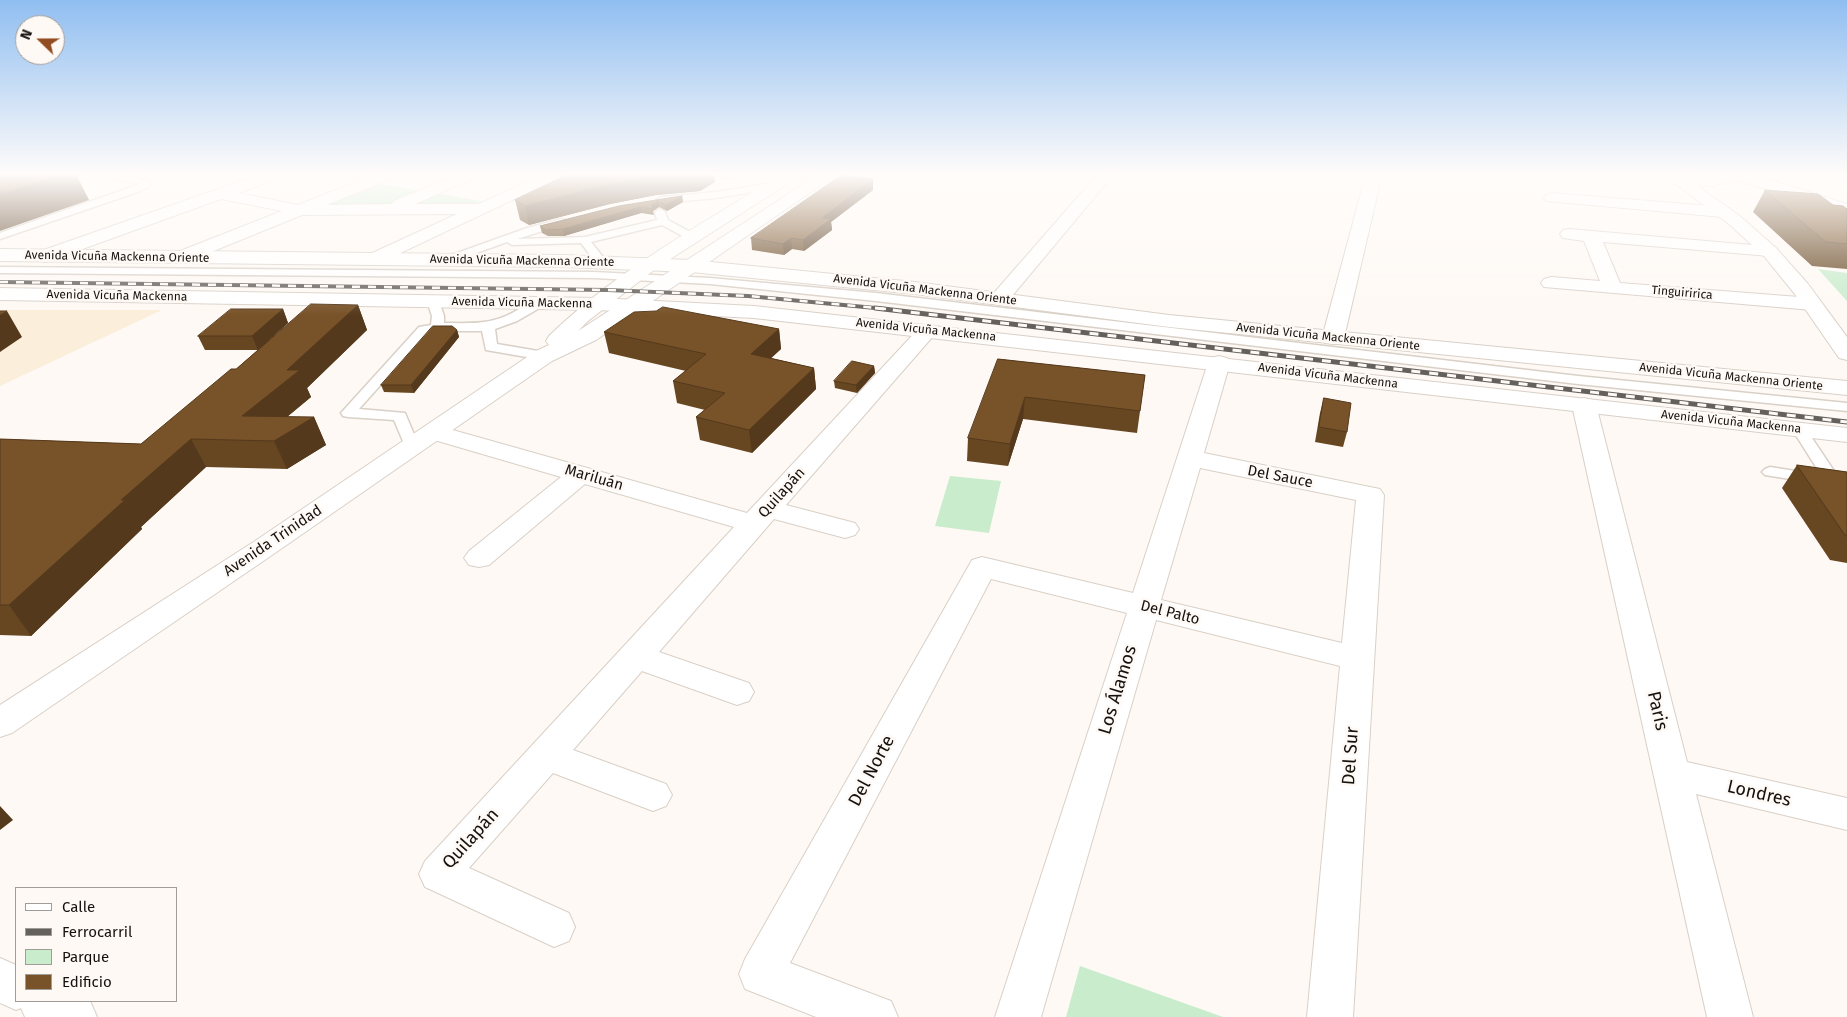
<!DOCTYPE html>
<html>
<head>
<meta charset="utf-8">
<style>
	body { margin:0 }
	#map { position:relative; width:1847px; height:1017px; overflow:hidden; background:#fef9f4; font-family:"Fira Sans",sans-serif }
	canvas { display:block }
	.legend { position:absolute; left:15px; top:887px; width:162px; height:115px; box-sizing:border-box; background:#fef9f4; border:1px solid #a09c98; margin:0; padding:6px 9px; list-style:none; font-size:15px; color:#14110e }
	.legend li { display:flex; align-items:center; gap:10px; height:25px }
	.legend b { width:25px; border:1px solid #a09c98 }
	.north { position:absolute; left:15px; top:15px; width:50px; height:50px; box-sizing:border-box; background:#fef9f4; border:1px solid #a09c98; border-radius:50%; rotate:292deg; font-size:14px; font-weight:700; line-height:20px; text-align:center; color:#14110e }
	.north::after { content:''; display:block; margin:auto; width:18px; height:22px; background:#914c22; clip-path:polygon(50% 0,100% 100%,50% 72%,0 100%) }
</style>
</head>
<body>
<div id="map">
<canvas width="1847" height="1017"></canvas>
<ul class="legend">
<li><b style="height:6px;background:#fff"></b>Calle</li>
<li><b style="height:6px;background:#64605c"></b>Ferrocarril</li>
<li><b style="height:14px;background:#c8eccc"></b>Parque</li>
<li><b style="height:14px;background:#785228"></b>Edificio</li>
</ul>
<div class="north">N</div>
</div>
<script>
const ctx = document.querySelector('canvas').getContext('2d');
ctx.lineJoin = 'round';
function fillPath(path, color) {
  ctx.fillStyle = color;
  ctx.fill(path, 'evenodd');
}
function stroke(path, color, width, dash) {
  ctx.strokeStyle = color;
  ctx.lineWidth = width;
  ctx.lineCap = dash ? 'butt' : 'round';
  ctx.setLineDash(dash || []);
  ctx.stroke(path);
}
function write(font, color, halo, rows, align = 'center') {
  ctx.font = font + ' "Fira Sans",sans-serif';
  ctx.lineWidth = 5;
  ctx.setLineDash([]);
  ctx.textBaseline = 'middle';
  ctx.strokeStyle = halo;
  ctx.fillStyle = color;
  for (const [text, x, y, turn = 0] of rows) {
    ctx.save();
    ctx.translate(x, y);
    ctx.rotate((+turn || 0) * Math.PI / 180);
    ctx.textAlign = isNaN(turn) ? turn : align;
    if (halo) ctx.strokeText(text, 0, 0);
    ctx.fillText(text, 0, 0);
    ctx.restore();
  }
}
const education = new Path2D(`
	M0,310h162l-162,76z`);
const green = new Path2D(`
	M375,183l48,8 -41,18h-69z
	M435,193l51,9 -16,8h-72z
	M1818,269l29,4v28z
	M950,476l51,5 -12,52 -54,-7z
	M1080,966l143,51h-157z`);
const lane = new Path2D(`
	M100,174h17l32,7 2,2 -4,5 -9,4 -138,47v-6l140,-49 -38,-8z
	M716,174h30c-7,5 -23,5 -30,0z
	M773,183l3,1v4l-60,10 -55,5 -5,-3 5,-3 55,-5z
	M660,209l5,3 3,8 28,15 1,2 -1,2h-8l-26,-14 -71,17 16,20 -6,3 -4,-1 -16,-21 -69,2 -5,-3 -56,20h-8l-1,-2 1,-2 84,-30 34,-9 4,1v4l-48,15 68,-2 72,-17 -2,-8z
	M0,267l594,5 116,6 166,15 702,83 269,27v8l-269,-27 -702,-83 -166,-17 -116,-6 -594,-5z
	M433,297l6,4 5,15v7c22,0 43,2 64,-8 11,-4 23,-17 35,-15l2,3 -2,3 -26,15 -22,8 2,15 47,8 7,4 -7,4 -58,-10 -4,-19h-45l-10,2 -68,76 46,4 14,33 -2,3h-10l-2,-3 -11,-26 -46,-3 -5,-1 -2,-3 78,-86 12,-2 1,-9 -5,-15z
	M1799,425l5,1 34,51 9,1v10l-82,-13 -3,-3 3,-3 5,-2 51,8 -29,-46 2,-3z`);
const street = new Path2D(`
	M261,174h23l-3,3 -42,16 59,12 78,-31h22l-3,3 -68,28 65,-1 2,-3 65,-27h21l-3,3 -62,27h64l65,-30h20l-3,3 -186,88 -7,-2 -2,-4 2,-4 89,-41 -155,1 -113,46 -7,2 -7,-2 -2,-4 2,-4 107,-42 -61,-12 -169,61 -7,2 -7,-2 -2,-4 2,-4z
	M1098,174h16l-107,128 -7,2 -7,-2 -3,-4 3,-4z
	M1366,174h16l-38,164 -3,5 -8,1 -8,-1 -3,-5z
	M1724,174h28l95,30v10l-110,-34 -24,6 -39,-2 -2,-3 2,-3c16,-4 33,0 50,-4z
	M1552,193l171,14 6,1 2,4 -2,4 -6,1 -177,-16 -2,-3 2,-3z
	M1569,229l206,18 3,4 -3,4 -6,1 -166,-14 17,41 192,15 7,2 3,4 -3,4 -7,2 -268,-23 -3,-4 3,-4 7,-2 49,4 -16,-40 -21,-3 -3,-4 3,-4z
	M928,324l7,2 4,4 -4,4 -149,171 69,18 4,6 -4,6 -10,3 -71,-19 -115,133 90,31 5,9 -5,9 -12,4 -95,-34 -69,79 93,34 6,11 -6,11 -13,5 -100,-38 -84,95 100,45 6,14 -6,14 -15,6 -129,-60 -6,-13 6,-13 309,-334 -149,-43 -96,81 -10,2 -10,-2 -5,-7 5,-7 92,-74 -137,-40 -3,-5 3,-5 9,-2 9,2 305,86 174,-187z
	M1219,356l8,2 3,5 -26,90 166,34 10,2 4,6 -31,522h-46l33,-351 -184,-46 -115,397h-46l132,-404 -136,-34 -201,384 101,38 7,16h-82l-71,-28 -6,-15 6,-15 227,-399 10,-3 151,36 75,-230 3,-5zM1200,468l156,32 -14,143 -181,-43z
	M1584,398l8,2 4,5 91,357 160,36v32l-151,-36 57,223h-46l-135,-612 4,-5z
	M0,958l16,7v36h74l7,16h-72l-4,-9 -5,2 -16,-7z`);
const secondary = new Path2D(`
	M782,174h19l-3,3 -140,90 -70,54 -10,10 241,-157h18l-241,166 -44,21 -277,192 -263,180 -12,4v-32l255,-164 281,-190 13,-6 -3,-4 3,-5c68,-66 153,-112 233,-162z
	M1663,174h18l60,43 35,31 32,36 39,53v23l-8,-2 -45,-65 -30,-37 -35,-32z`);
const primary = new Path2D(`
	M0,249l563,6 128,5 224,22 254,33 678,66v14l-678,-68 -254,-33 -224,-22 -128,-5 -563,-6z
	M0,288l598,10 156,8 1093,122v14l-1093,-124 -156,-8 -598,-10z`);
const railFar1 = new Path2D(`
	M0,282l608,8 140,6 138,13`);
const rail = new Path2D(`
	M875,308l972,114`);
const wall = new Path2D(`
	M873,179v11l-42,32 1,8 -28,21 -12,-2 -8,6 -32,-5 -1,-12z
	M715,182l-15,9 -44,4 -46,9 -81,21 -9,-5 -5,-20z
	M1765,190l68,15 14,4v60l-35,-3 -59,-54z
	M682,196l1,6 -16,9 -8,-4 -6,4 1,4 -13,-2 -77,23h-16l-6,-3 -2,-7z
	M358,305l9,25 -60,58 4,9 -24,20h27l12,28 -39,24 -81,-2 -65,60 1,2 -111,107 -31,-1v-196l141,5 95,-75 22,-19h-53l-7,-14 85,-27 5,14 -19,17z
	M656,311l123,18 2,20 -10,9 43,10 2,21 -64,64 -52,-13 -4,-23 9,-7 -28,-7 -4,-22 13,-10 -77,-18 -5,-21z
	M457,330l2,7 -45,56 -30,-1 -3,-7z
	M998,359l147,16 -8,58 -114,-14 -15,47 -41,-5 1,-23z
	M874,366l1,7 -18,20 -22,-5 -1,-7z
	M1324,398l23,34 -4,15 -28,-5 5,-29z
	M1797,465l50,7v91l-17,-3 -48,-72z`);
const shadedWall = new Path2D(`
	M63,174h13l13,26 -89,31v-37z
	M685,174h29l1,8 -15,9 -44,4 -46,9 -81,21 -4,-19 81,-21 47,-9z
	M873,179v11l-42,32 1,8 -28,21 -1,-11 19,-22z
	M682,196l1,6 -16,9 -1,-6z
	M658,201l1,6 -6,4 -1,-6z
	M640,207l1,6 -77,23 -1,-7z
	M791,238l1,11 -8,6 -1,-11z
	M358,305l9,25 -60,58 4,9 -52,43 -17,-24 45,-46z
	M283,309l5,14 -30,27 -6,-14z
	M7,311l15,26 -22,15v-37z
	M779,329l2,20 -28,26 -2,-21z
	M457,330l2,7 -45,56 -3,-8z
	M874,366l1,7 -18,20 -1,-8z
	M814,368l2,21 -64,64 -3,-23z
	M1025,397l-2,22 -15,47 2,-22z
	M314,417l12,28 -39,24 -13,-28z
	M191,439l15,28 -65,60 1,2 -111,107 -22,-31 112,-105z
	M0,806l13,14 -13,10z`);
const building = new Path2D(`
	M0,174h63l-63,20z
	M569,174h116l-32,2 -47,9 -81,21 -10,-6z
	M842,175l31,4 -51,39 9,1 -28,21 -12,-2 -8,6 -32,-6z
	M1765,190l53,4 15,11 10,1 4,3v35l-21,-2z
	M682,196l-16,9 -8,-4 -6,4 1,4 -13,-2 -77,22 -17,1 -6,-4 79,-20z
	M311,304l47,1 -71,65h13l-58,46 72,1 -40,24 -83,-2 -70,61h4l-116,105h-9v-166l141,5 90,-75h5z
	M663,307l116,22 -28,25 63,14 -65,62 -53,-13 29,-24 -52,-12 33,-27 -102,-22 30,-20 22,-1z
	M231,309h52l-31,27h-54z
	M0,311h7l-7,4z
	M433,326h19l5,4 -46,55h-30z
	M998,359l147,16 -5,36 -115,-14 -15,47 -42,-6z
	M852,361l22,5 -18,19 -22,-4z
	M1324,398l27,5 -4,29 -28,-5z
	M1797,465l50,7v64h-1z`);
const farStreetnames = [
	["Avenida Vicuña Mackenna Oriente",117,257,1],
	["Avenida Vicuña Mackenna Oriente",522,261,1],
	["Avenida Vicuña Mackenna Oriente",925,290,7],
	["Tinguiririca",1682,293,5],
	["Avenida Vicuña Mackenna",117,296,1],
	["Avenida Vicuña Mackenna",522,303,1],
	["Avenida Vicuña Mackenna",926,330,6],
	["Avenida Vicuña Mackenna Oriente",1328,337,6],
	["Avenida Vicuña Mackenna",1328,376,7],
	["Avenida Vicuña Mackenna Oriente",1731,377,6],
	["Avenida Vicuña Mackenna",1731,422,6]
];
const streetNames = [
	["Del Sauce",1280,477,11],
	["Mariluán",594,478,16],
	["Quilapán",782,493,-48],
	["Avenida Trinidad",273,541,-34],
	["Del Palto",1170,613,14]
];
const nearStreetnames = [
	["Los Álamos",1118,690,-73],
	["Paris",1657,711,77],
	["Del Sur",1351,756,-86],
	["Del Norte",872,771,-62],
	["Londres",1759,794,13],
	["Quilapán",471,839,-48]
];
fillPath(education, '#fbeeda');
fillPath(green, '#c8eccc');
stroke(lane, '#d9d0c7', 3);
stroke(street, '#d9d0c7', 2);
stroke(secondary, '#d9d0c7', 2);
stroke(primary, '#d9d0c7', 2);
fillPath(lane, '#fff');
fillPath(street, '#fff');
fillPath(secondary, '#fff');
fillPath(primary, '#fff');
stroke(railFar1, '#64605c', 4);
stroke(rail, '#64605c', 5);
stroke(railFar1, '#fef9f4', 2.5, [8]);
stroke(rail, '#fef9f4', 3, [9]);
fillPath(wall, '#674722');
fillPath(shadedWall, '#54391c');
fillPath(building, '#785228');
stroke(building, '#54391c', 1);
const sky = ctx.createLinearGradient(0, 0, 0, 316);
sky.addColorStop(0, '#90bef1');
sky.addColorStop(0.55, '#fffcfa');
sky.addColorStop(1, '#fffcfa00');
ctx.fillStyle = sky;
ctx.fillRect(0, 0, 1847, 316);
write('12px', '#14110e', '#fef9f4', farStreetnames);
write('15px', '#14110e', '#fef9f4', streetNames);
write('18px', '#14110e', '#fef9f4', nearStreetnames);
</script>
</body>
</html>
